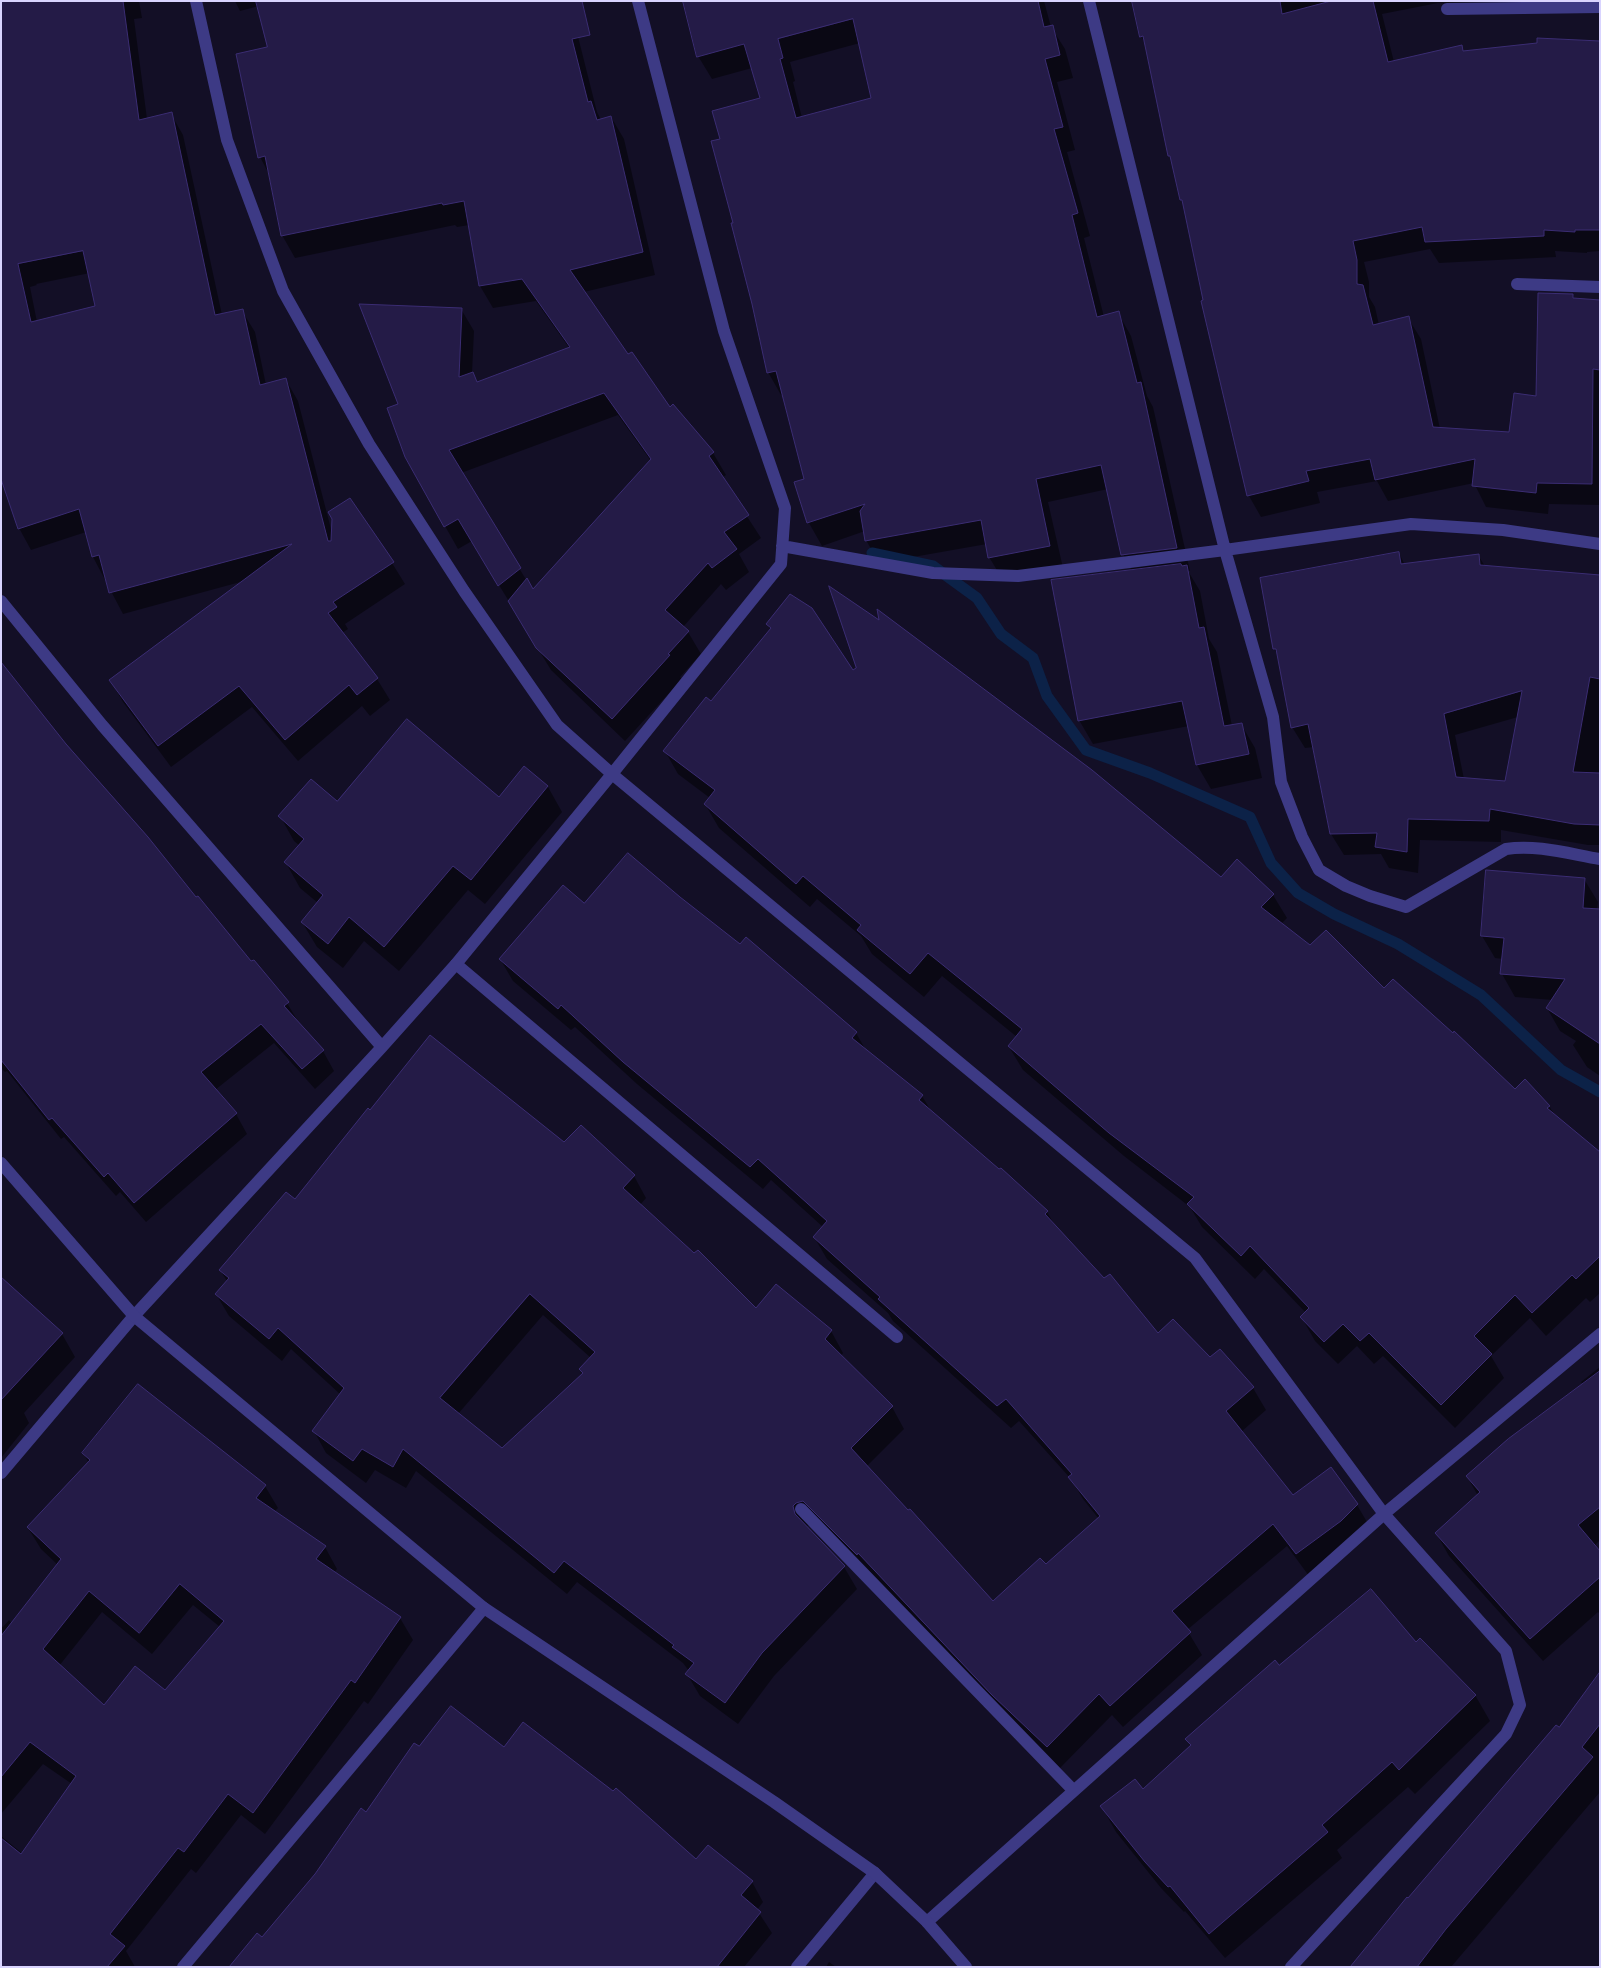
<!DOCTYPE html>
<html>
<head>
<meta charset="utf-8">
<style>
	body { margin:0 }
	#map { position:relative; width:1601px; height:1968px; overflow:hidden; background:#130f26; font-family:"Open Sans",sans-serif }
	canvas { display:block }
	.frame { position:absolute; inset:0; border:2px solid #d9d4ff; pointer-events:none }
</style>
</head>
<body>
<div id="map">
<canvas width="1601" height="1968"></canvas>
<div class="frame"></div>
</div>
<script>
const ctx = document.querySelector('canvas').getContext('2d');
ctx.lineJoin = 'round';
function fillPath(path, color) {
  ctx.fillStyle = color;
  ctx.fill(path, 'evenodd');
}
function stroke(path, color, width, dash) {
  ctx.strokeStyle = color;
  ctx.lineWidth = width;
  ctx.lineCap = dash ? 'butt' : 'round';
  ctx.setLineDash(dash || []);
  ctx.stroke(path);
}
const shadow = new Path2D(`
	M1,1h138l3,17 -8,1 13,100 24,-5 12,21 39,180 20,-4 13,21 11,53 20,-5 12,21 34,132 60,30 13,21 -60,40 3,5 -6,4 35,46 13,21 -20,16 -8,-10 -64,55 -46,-54 -81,60 -48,-65 -12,-21 133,-100 -121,33 -30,-57 -7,-25 -55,18 -12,-22zM90,273l7,34 -60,15 -7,-35 7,-2 -1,-1z
	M235,1h334l28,111 4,8 10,-3 13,22 31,136 -71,17 44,64 42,53 3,-3 40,47 13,22 -4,3 39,60 -22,16 10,18 -23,18 -5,-6 -38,43 5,5 13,22 -21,23 2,2 -57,62 -74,-71 -79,-129 -14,8 -13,-23 -46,-121 62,-96 13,22 -2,42 6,10 92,-34 -34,-48 -43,7 -13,-22 -11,-61 -12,2 -2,-2 -160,33 -13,-23 -12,-59 -10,-19 9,-110 -10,-41 -19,5zM618,415l33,46 -118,130 -72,-118z
	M683,1h361l7,26 14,22 8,29 -16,4 18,68 -8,2 23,84 -6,2 20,79 14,-4 13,23 16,60 6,11 37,164h-2l12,20 9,48 8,13 15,74 9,-2 14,24 7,30 -51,11 -14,-24 -8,-39 -96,18 -14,-24 53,-149 -9,-17 -15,-65 -60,13 15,66 -60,12 -14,-23 -2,-13 -108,19 -13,-23 -1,-9 -43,15 -13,-23 -14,-40 10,-3 -22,-85h-2l-13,-23 -33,-148 -13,-85 39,-40 -9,-31 -40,11 -14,-23zM860,43l12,56 -70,19 -9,-36 2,-1 -5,-19z
	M1133,1h412v7l-107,-5 -56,11 12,48 67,-15 3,5 136,-9v208l-13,1v1l-32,-2 1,6 -117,6 -9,-14 -66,13 5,20v15l6,10 4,18 29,-7 13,21 19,90 70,5 27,-37 36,-102 2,5 25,2v203l-51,-1 -1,10 -62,-7 -12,-24 -86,18 -11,-20 -60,11 3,11 -59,14 -12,-21 -65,-292 -11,-43 -3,-5 -25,-113 -4,-7z
	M1399,553l6,12 73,-10 8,13 114,9v268h-12l-87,-15v12l-81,-2 -2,33 -29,-5 -8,-14 -37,1 -13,-21 -17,-87 -9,1 -13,-21 -13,-71 -5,-7zM1518,717l-12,65 -42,-3 -9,-44z
	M767,624l454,254 16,-18 36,35 14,23 -6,6 29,23 74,43 131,100 34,16 7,11 44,37v139l-10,9 -4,-4 -40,38 -16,-18 -39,38 13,22 -49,50 -72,-72 -9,8 -17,-18 -19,18 -23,-23 -13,-23 4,-5 -42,-44 -9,10 -53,-52 -12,-20 -66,-51 -101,-86 -14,-23 8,-10 -75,-61 -18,21 -52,-43 -11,-18 -44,-37 -7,8 -91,-79 -14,-24 5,-6 -32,-24 -13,-23 47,-48 59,-73z
	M1,663l64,82 130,154 92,104 12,20 24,28 11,20 -19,18 -41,-46 -59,47 21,24 11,20 -101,88 -26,-30 -4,4 -52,-59 -3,2 -54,-68 -2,1 -4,-4z
	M524,768l24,19 14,25 -77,92 -17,-14 -69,81 -35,-30 -21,27 -26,-21 -15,-25 16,-19 -18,-15 -14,-25 14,-17 -6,-5 -14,-25 57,-13 162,-5z
	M1584,879l14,23 -1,8h3v166l-13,-9 -14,-22 3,-4 -16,-10 -13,-23 6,-8 -38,-3 -13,-23 1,-15 -8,-1 -13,-22z
	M679,898l177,135 11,19 55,44 11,18 114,98 10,17 101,106 52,24 43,29 13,22 -25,22 52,65 38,-28 26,36 13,22 -61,49 -22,-30 -100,84 15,25 -79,72 -11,-12 -52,53 -243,-245 -10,3 -1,2 38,39 13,22 -83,87 -36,48 -38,-28 -13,-22 2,-3 -6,-8 -106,-81 -10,12 -151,-123 -10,17 -31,-18 -9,13 -40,-30 -12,-22 27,-36 -50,-46 -9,12 -53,-45 -13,-22 11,-13 -7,-11 75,-69 269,-57 70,32 12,22 -6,7 116,104 75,22 12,22 -2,3 51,51 12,22 -38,38 127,135 53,-36 53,-47 -16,-20 -12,-20 -52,-58 -8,7 -118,-107 -5,-8 -61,-54 -13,-22 9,-10 -52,-47 -8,9 -126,-105 -62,-57 -4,3 -58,-49 -13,-22 84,-54zM543,1315l48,43 -11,11 3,6 -81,74 -44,-35z
	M1,1278l61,56 13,23 -51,56 5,10 -28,35z
	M1600,1367v173l-6,6 6,7v61l-2,-2 -55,49 -94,-105 -13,-23 42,-37 -11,-20 116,-91 -2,-3z
	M83,1453l182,33 13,22 -4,4 51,35 12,22 -3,4 66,45 13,22 -45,64 -4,-3 -99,133 -24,-19 -45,58 -5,-4 -65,82 9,16h-134v-131l22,18 49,-70 -29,-20 -42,50v-188l2,1 6,-7 3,4 46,-59 -17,-16 -13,-21 61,-65zM193,1605l27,22 -55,65 -61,14 -45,-40 43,-54 50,42z
	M1416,1644l59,51 15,26 -75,73 -7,-7 -71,63 5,8 -117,100 -40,-47 -1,1 -23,-24 -45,-56 -14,-25 41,-16 48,-44 -4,-8 92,-72z
	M1600,1674v118l-149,175h-99l56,-67 151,-171z
	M419,1748l85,1 192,112 56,21 11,20 -6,8 15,23 -28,34h-513l31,-28z
	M829,1962l7,5h-10z`);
const stream = new Path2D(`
	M872,553l61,13 44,32 24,36 32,24 14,38 39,54 64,23 100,44 21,46 27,30 36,21 64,30 83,51 80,75 39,22`);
const building = new Path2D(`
	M1,1h122l16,119 33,-8 43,203 28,-6 17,76 26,-7 42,163h3l1,-22 -4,-7 22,-14 44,64 -61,40 4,5 -9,6 50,65 -21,17 -8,-10 -64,55 -46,-54 -81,60 -49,-66 183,-136 -183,49 -10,-38 -7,2 -13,-48 -61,20 -17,-50zM83,251l12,55 -64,16 -13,-58z
	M256,1h326l8,34 -18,4 16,63 3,-1 6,19 14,-4 32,136 -73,18 58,84 4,-2 38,55 3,-3 41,48 -5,4 40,59 -25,17 13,17 -25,19 -4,-5 -43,47 24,21 -21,23 2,1 -58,64 -76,-71 -28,-47 19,-23 6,11 118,-130 -47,-66 -155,57 72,118 -23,18 -40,-67 -14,8 -39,-70 -18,-49 11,-4 -39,-100 103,4 -3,69 14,-5 4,10 93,-35 -48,-68 -43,7 -15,-85 -21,4 -1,-2 -161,33 -16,-80 -7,2 -22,-104 31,-7z
	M683,1h355l6,26 9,-2 7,30 -15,4 18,68 -9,2 24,84 -6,2 25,102 22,-6 18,72 4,-1 36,166 -56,7 -20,-90 -65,14 14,67 -62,12 -7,-38 -116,21 -5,-30 5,-7 -58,19 -13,-41 10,-3 -28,-108 -9,2 -15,-69 -21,-81h2l-22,-82 9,-2 -8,-28 48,-13 -16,-54 -47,13zM853,19l18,79 -75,20 -16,-59 3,-1 -5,-19z
	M1132,1h148l2,13 49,-13h42l15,61 74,-17 1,6 74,-8v-5l63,3v189h-25v2l-31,-2v6l-119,6 -3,-15 -69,14 4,19v24l6,1 10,40 36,-9 24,111 76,5 5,-39 22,3 2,-103 35,1v4l27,2v70l-7,-1 -1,115 -55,-1 -1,10 -64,-7 3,-27 -100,21 -5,-21 -64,12 3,10 -62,15 -46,-195 2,-1 -21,-100h-2l-10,-44h-2l-25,-120 -3,1z
	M1399,552l2,12 78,-10 1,11 120,10v104l-10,-2 -17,95 27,1v52l-26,-1 -84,-15 -1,12 -81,-2 -1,33 -32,-5 2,-14 -47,1 -22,-110 -17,4 -15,-79h-3l-13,-71zM1522,691l-17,90 -49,-4 -12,-63z
	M1181,564l1,2 5,-1 12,63 5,-1 20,99 18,-3 7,31 -53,11 -14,-64 -104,20 -27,-141z
	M829,586l50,34 -2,-11 215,161 129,107 16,-18 37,35 -13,13 49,38 16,-15 58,58 9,-9 60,54 1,-2 61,58 10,-10 25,27 -3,2 53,44v104l-24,23 -4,-4 -40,38 -17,-18 -41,41 18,18 -51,51 -72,-72 -9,8 -17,-17 -19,18 -24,-25 9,-9 -59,-62 -9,10 -54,-52 7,-7 -85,-64 -101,-87 14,-17 -94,-76 -18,21 -53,-44 4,-5 -58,-49 -7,8 -92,-80 11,-14 -52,-39 43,-54 5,4 60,-73 -5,-4 24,-30 22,14 41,62 3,-2z
	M1,662l65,82 82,93 48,60 2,-1 53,65 3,-1 35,42 -5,4 40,44 -22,19 -41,-45 -60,48 36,41 -103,90 -26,-30 -4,4 -52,-59 -3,2 -48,-60z
	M407,719l92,78 25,-31 24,20 -77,94 -18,-14 -69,81 -35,-30 -21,27 -27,-22 22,-27 -39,-33 20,-23 -26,-23 33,-37 26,22z
	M628,853l52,44 60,47 6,-7 111,95 -5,6 71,57 -4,5 80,69 2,-1 47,43 -3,3 59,64 6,-4 48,59 15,-14 37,38 10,-8 34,38 -28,24 67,84 38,-28 27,37 -17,17 -45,33 -23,-30 -101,87 19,21 -81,74 -11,-12 -52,53 -55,-52 -134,-142 -1,2 -54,-54 -7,2 -3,3 2,8 50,52 -83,87 -37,50 -40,-29 9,-11 -22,-16 2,-2 -110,-84 -10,12 -151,-124 -10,18 -31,-18 -9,12 -41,-30 32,-43 -66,-60 -9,11 -54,-45 14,-16 -10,-8 67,-78 9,7 73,-91 2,2 60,-75 134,107 17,-17 54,50 -12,13 71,65 4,-3 58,58 20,-24 56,46 -7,9 68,67 -42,42 57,62 2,-1 83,92 47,-43 6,6 54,-48 -32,-39 4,-3 -66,-75 -9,7 -119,-107 2,-2 -67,-60 14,-16 -69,-62 -8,8 -127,-105 -62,-57 -3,4 -59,-50 64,-74 21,18zM530,1294l65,58 -16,17 4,4 -81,75 -62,-50z
	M1486,870l99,8 -2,30 17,1v135l-54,-36 19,-29 -65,-5 4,-36 -23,-2z
	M1,1277l62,56 -62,67z
	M1600,1371v136l-22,18 22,26v26l-70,62 -95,-106 45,-41 -14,-16 42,-37z
	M138,1384l128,101 -10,13 70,48 -10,13 85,58 -46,66 -4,-3 -98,133 -25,-19 -44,58 -6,-4 -68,86 15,12 -18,21h-106v-129l20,16 55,-78 -46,-34 -29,35v-141l60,-77 -34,-32 63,-67 -8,-7zM180,1584l44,37 -59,69 -30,-24 -31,39 -61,-56 46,-58 50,42z
	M1371,1589l45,53 4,-4 56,57 -77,75 -7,-8 -70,63 6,7 -119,102 -39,-48 -2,1 -23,-25 -45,-56 35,-27 8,10 48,-44 -6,-6 90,-79 4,5z
	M1600,1672v52l-18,23 11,10 -147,172 -29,38h-67l57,-70 1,1 148,-173 3,2z
	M451,1706l53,41 19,-25 90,69 3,-3 80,71 12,-14 45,36 -12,14 20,17 -44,55h-488l28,-34 5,4 53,-63 46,-66 5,4 48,-69 5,3z`);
const service = new Path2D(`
	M456,964l441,373`);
const minor = new Path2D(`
	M196,1l31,139 56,151 86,153 95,147 93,134 55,49 583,484 189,256 122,137 14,54 -14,29 -215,233
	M1089,1l136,549 48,167 8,65 21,55 17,33 27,16 24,10 36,11 100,-58c30,-5 64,5 94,10
	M1447,9l153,-2
	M1517,284l83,3
	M782,546l151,27 85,3 207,-26 186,-26 92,6 97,14
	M1,601l101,124 280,322
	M1,1473l133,-157 248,-269 74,-83 156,-190 169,-210 4,-56 -61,-177 -86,-330
	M801,1509l273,282
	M927,1922l457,-408 216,-180
	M183,1967l301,-359
	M797,1967l78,-94`);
const tertiary = new Path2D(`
	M1,1163l133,153 350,292 290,194 101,71 52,49 39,45`);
fillPath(shadow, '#0007');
stroke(stream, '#0c2248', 11);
fillPath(building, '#241b47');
stroke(building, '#3b2d73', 1);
stroke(service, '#3d3a85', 12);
stroke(minor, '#3d3a85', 12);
stroke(tertiary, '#3d3a85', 12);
</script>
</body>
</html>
